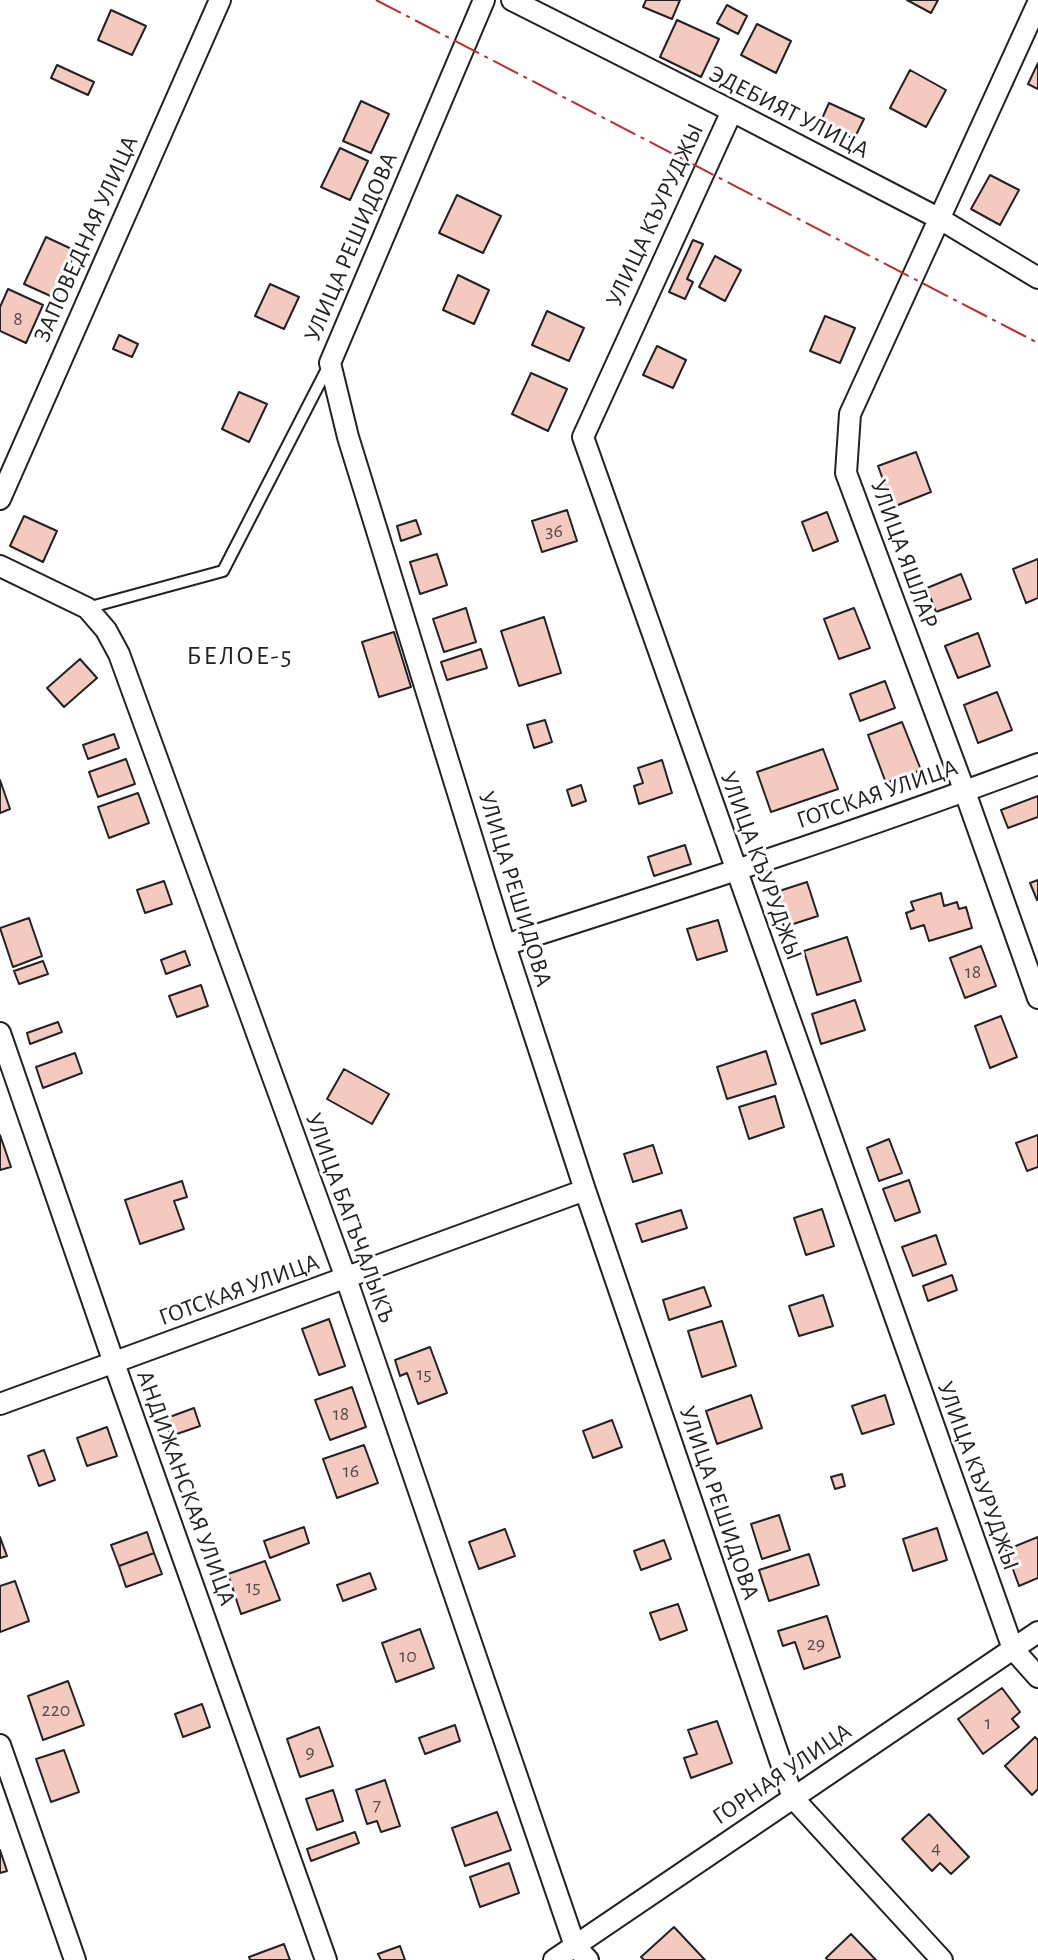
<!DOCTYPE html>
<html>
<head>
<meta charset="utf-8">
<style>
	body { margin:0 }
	canvas { display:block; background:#fff }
</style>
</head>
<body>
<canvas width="1038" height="1960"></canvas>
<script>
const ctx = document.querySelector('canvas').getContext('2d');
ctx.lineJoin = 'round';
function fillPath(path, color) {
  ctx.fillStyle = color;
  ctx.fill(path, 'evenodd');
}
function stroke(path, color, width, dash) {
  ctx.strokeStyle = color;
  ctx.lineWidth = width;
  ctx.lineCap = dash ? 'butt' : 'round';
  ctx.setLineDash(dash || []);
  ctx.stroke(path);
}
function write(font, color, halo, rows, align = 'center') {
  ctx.font = font + ' "Alegreya Sans",sans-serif';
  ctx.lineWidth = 6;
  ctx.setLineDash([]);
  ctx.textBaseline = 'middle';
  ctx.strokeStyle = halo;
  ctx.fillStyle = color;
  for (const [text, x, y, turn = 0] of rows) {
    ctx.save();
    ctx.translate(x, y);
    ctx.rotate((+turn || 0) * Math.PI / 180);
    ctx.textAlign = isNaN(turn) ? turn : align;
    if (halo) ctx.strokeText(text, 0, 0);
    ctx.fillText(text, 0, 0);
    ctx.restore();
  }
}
const building = new Path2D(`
	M646,0h34l-8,19 -29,-12z
	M907,0h31l-7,13z
	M727,5l20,11 -9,18 -21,-11z
	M111,10l35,16 -14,29 -34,-15z
	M677,20l42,19 -18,38 -41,-20z
	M757,24l34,17 -15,32 -35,-18z
	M1038,63v26l-10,-5z
	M57,65l37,17 -6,13 -37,-17z
	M910,70l36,20 -20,37 -36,-19z
	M361,101l28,13 -18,39 -28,-12z
	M829,103l35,16 -10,20 -34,-16z
	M340,148l28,13 -18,39 -29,-13z
	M990,175l29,15 -19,35 -29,-16z
	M457,195l44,21 -18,37 -44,-20z
	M46,237l30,14 -21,47 -31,-14z
	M693,240l10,4 -16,35 6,3 -8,17 -16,-7z
	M715,256l26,14 -16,31 -26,-14z
	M458,275l31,15 -15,34 -31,-14z
	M270,284l29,13 -15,32 -29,-13z
	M8,289l35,16 -17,38 -26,-12v-24z
	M547,311l37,17 -15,33 -37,-16z
	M825,316l30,12 -15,35 -30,-12z
	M119,335l19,9 -6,13 -19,-8z
	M657,346l29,14 -13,28 -30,-13z
	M531,373l36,16 -19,42 -36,-17z
	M239,392l28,12 -18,38 -27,-13z
	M916,452l15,40 -38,15 -15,-41z
	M567,510l10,31 -35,11 -10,-31z
	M827,512l11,29 -25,10 -11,-29z
	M24,516l33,15 -14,31 -33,-16z
	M416,520l5,14 -20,7 -4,-15z
	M437,554l10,31 -27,9 -10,-32z
	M1038,559v39l-12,5 -13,-34z
	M961,574l10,25 -35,13 -9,-24z
	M466,608l10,34 -32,10 -11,-33z
	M854,608l16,40 -31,11 -15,-40z
	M544,617l17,56 -42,13 -18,-55z
	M394,632l17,55 -32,10 -17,-55z
	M978,633l12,33 -32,12 -13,-32z
	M481,649l6,19 -40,12 -6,-18z
	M80,659l17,19 -33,29 -17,-19z
	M885,681l10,27 -35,13 -10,-27z
	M997,692l15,38 -34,13 -14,-38z
	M545,720l7,22 -18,6 -7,-23z
	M902,722l19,48 -35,13 -18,-48z
	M114,734l5,14 -31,11 -5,-14z
	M823,749l15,40 -67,23 -14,-40z
	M126,759l9,25 -37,13 -9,-25z
	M662,760l10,33 -33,11 -5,-18 9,-3 -5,-15z
	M0,780l10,29 -10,4z
	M581,785l5,16 -14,5 -5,-16z
	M138,793l11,30 -40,15 -11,-31z
	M1038,796v21l-30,11 -7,-18z
	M685,845l6,19 -37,12 -6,-19z
	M1038,880v20h-1l-7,-17z
	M164,881l8,23 -27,9 -8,-23z
	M807,882l11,34 -34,11 -11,-34z
	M941,893l3,13 13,-4 2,7 7,-2 6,21 -43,13 -5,-16 -13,4 -5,-16 8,-3 -3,-8z
	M29,918l13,38 -29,11 -13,-39z
	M718,920l9,31 -30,9 -10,-31z
	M847,937l14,44 -44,14 -13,-44z
	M981,946l15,40 -31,12 -15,-40z
	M185,951l5,14 -24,9 -5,-14z
	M43,961l5,13 -29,10 -5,-13z
	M201,985l7,21 -31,11 -8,-21z
	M855,1000l10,30 -44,14 -9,-30z
	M1001,1016l16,41 -27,11 -15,-42z
	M58,1022l4,10 -32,12 -3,-11z
	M766,1051l10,33 -49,15 -10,-32z
	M75,1053l7,20 -39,15 -7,-21z
	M344,1069l45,25 -17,30 -45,-25z
	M775,1096l9,31 -35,12 -10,-32z
	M0,1135l11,32 -11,3z
	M1038,1135v32l-11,4 -11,-28z
	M889,1139l13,34 -23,8 -12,-33z
	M653,1145l9,28 -29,9 -9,-28z
	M909,1180l11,32 -25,9 -12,-32z
	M182,1181l5,16 -13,4 10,28 -44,15 -15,-44z
	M822,1209l12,37 -28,9 -12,-37z
	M681,1210l6,18 -45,14 -6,-18z
	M936,1235l10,29 -33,12 -11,-29z
	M952,1275l5,15 -29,11 -5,-15z
	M704,1287l7,19 -42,14 -6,-20z
	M823,1295l10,31 -34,10 -10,-30z
	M329,1319l16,47 -26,9 -17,-46z
	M722,1321l14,45 -34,11 -14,-46z
	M430,1347l17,46 -29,11 -11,-31 -7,3 -5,-16z
	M352,1387l14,40 -36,13 -15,-40z
	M751,1395l11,33 -45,16 -11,-33z
	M885,1395l9,29 -32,10 -10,-28z
	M194,1408l6,18 -29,10 -7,-17z
	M612,1420l10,27 -29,11 -10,-27z
	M107,1427l10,29 -30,10 -10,-28z
	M364,1445l14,38 -41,15 -14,-39z
	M44,1450l11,30 -16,6 -11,-30z
	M842,1474l3,12 -10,3 -4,-12z
	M779,1515l11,35 -28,9 -11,-35z
	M304,1527l5,16 -39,15 -6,-17z
	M937,1528l10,32 -34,11 -10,-32z
	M505,1529l10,27 -36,13 -10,-27z
	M147,1532l7,21 -35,13 -8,-21z
	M0,1537l7,19 -7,2z
	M1038,1537v41l-19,8 -13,-36z
	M664,1540l7,19 -30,11 -7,-19z
	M154,1553l8,21 -36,13 -7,-21z
	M809,1554l10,31 -50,16 -10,-31z
	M265,1561l15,39 -39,14 -13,-40z
	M370,1573l6,16 -33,12 -6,-16z
	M15,1581l14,40 -29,11v-46z
	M678,1604l9,26 -27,10 -10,-27z
	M827,1616l13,41 -36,12 -9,-27 -12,4 -5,-15z
	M420,1629l14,39 -38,14 -14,-39z
	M68,1681l16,44 -41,15 -15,-44z
	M1002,1688l18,24 -8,7 7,8 -36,27 -25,-35z
	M202,1704l8,23 -27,10 -8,-23z
	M717,1721l15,42 -41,15 -7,-20 13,-4 -9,-24z
	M455,1725l5,16 -35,13 -6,-16z
	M319,1727l14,39 -33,11 -13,-38z
	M1035,1737l3,3v49l-6,6 -27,-29z
	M64,1750l15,42 -28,10 -15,-43z
	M385,1780l15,46 -19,6 -4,-11 -10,3 -11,-34z
	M333,1790l10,31 -26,9 -11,-31z
	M497,1812l14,38 -46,16 -13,-38z
	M929,1814l40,43 -18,17 -11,-11 -8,8 -30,-32z
	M355,1832l4,11 -48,18 -4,-12z
	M0,1850l7,21 -7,2z
	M509,1863l10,30 -39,14 -10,-30z
	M674,1927l31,33h-61l-3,-3z
	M851,1934l25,26h-48l-2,-2z
	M284,1944l6,16h-40l-1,-3z
	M400,1946l5,14h-24l-3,-6z`);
const lane = new Path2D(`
	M87,608l136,-37 105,-204`);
const street = new Path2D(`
	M484,0l-154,363 18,74 157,508 80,245 208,608 149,162
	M512,0l220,111 208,108 98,59
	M1038,3l-188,411 -4,59 119,319 73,206
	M732,111l-149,326 430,1212 25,28
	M0,499l220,-499
	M0,566l87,42 19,22 13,24 227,624 229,668 13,14
	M505,945c179,-57 357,-115 533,-181
	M0,1033l114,330 212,597
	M0,1404l585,-214
	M0,1745l75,215
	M554,1960l484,-328`);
const power = new Path2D(`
	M376,0l662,343`);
const numberNames = [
	["8",18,319],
	["36",554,531],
	["18",973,972],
	["15",424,1374],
	["18",341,1414],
	["16",351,1471],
	["15",253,1587],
	["29",816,1644],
	["10",408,1656],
	["220",56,1710],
	["1",988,1723],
	["9",310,1752],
	["7",377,1805],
	["4",936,1848]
];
const streetNames = [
	["ЭДЕБИЯТ УЛИЦА",789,112,27],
	["УЛИЦА КЪУРУДЖЫ",655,215,-65],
	["ЗАПОВЕДНАЯ УЛИЦА",86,239,-66],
	["УЛИЦА РЕШИДОВА",351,247,-67],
	["УЛИЦА ЯШЛАР",904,554,70],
	["ГОТСКАЯ УЛИЦА",877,794,-19],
	["УЛИЦА КЪУРУДЖЫ",761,866,70],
	["УЛИЦА РЕШИДОВА",515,889,73],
	["УЛИЦА БАГЪЧАЛЫКЪ",350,1218,70],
	["ГОТСКАЯ УЛИЦА",239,1290,-20],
	["УЛИЦА КЪУРУДЖЫ",978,1476,70],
	["АНДИЖАНСКАЯ УЛИЦА",186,1488,70],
	["УЛИЦА РЕШИДОВА",719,1503,71],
	["ГОРНАЯ УЛИЦА",782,1774,-34]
];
const neighbourhoodNames = [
	["БЕЛОЕ-5",240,656]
];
fillPath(building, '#f3c9c0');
stroke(building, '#222', 2);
stroke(lane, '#222', 14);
stroke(street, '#222', 24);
stroke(lane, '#fff', 10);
stroke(street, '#fff', 20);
stroke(power, '#c62828', 2, [28, 6, 4, 6]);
write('20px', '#564c4a', null, numberNames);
write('24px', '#222', '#fff', streetNames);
ctx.letterSpacing = '2px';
write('26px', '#222', '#fff', neighbourhoodNames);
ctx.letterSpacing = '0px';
</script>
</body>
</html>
